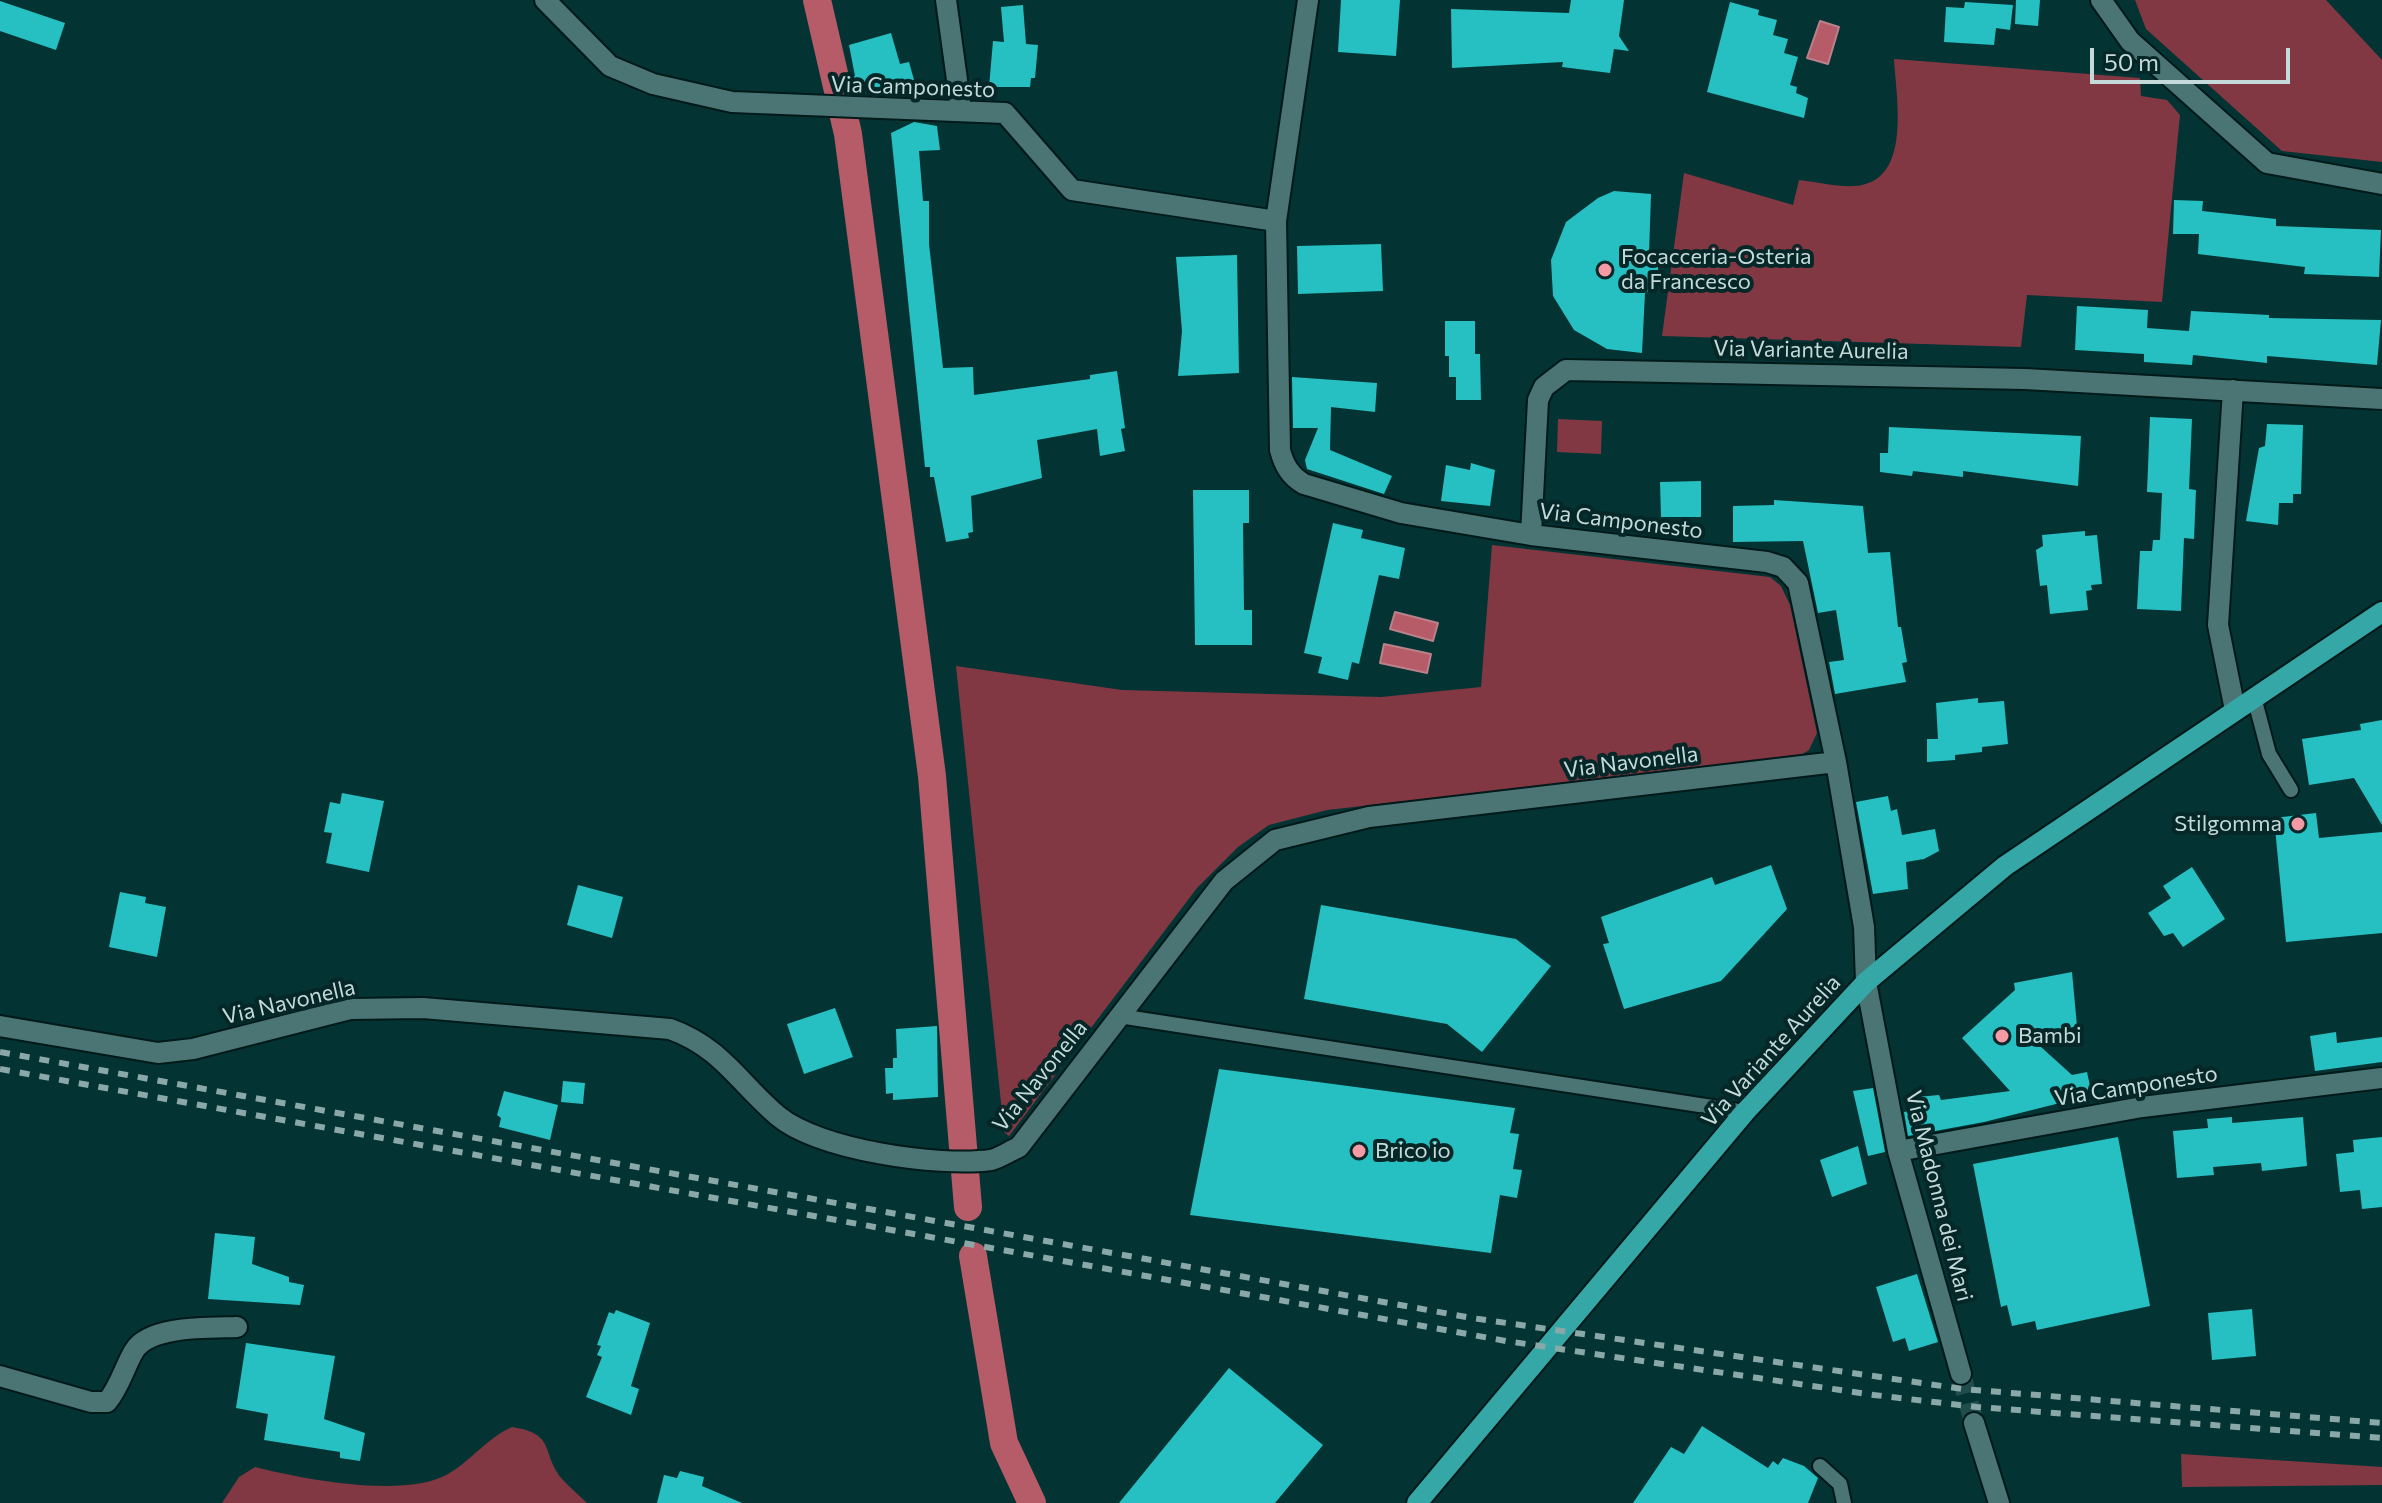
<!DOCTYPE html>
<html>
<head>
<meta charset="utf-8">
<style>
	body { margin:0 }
	#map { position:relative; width:2382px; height:1503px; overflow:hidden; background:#043333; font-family:Commissioner,sans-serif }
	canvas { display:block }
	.scale { position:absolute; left:2090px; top:48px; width:200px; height:36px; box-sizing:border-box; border:4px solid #c4dada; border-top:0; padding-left:10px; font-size:24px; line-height:28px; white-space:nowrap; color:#c4dada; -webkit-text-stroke:6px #062728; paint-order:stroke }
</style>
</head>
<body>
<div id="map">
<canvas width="2382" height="1503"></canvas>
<div class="scale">50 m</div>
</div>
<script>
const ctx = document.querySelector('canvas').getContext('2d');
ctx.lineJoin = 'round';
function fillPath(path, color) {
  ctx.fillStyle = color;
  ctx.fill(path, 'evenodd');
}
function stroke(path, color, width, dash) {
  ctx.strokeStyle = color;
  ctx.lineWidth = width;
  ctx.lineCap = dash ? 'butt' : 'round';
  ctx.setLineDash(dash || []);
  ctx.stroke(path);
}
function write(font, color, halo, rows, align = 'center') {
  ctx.font = font + ' Commissioner,sans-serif';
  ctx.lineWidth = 8;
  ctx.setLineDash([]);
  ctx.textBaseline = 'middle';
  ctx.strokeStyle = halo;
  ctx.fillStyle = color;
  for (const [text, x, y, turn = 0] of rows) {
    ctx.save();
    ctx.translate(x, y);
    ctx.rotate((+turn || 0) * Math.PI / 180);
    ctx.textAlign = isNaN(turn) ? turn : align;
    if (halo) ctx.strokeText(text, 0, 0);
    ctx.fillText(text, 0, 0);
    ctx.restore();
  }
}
const green = new Path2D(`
	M2135,0h191l56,60v102l-100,-11 -136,-122z
	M1894,59l246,19 1,18 26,4 13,15 -18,187 -135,-7 -6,52 -359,-11 22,-163 109,32 6,-25c18,2 38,7 56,6 58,-4 41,-89 39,-127z
	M1558,419l44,2 -1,33 -44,-2z
	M1492,545l278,32 11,9 9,19 27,128 -8,17 -11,7 -471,53 -58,15 -31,22 -41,41 -188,248 -5,-4 -48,-466 166,24 259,7 100,-10z
	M512,1427c46,7 28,27 51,53 7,8 16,15 24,23h-365l17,-26 16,-10c47,12 150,32 193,7 24,-14 39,-36 64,-47z
	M2181,1454l201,13v18l-200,2z`);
const water = new Path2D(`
	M1820,21l19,6 -11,37 -21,-6z
	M1395,612l43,11 -5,18 -43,-12z
	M1384,644l47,10 -4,19 -47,-10z`);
const canal = new Path2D(`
	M817,0l31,134 84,642 36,431
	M973,1256l31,187 28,60`);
const building = new Path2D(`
	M1341,0h59l-4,56 -58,-4z
	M1571,0h53l-5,36 10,15 -15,-2 -4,24 -48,-6 1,-5 -111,6 -1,-59 118,4z
	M2016,0h24l-2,26 -23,-2z
	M0,1l65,22 -9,27 -56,-19z
	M1730,2l29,8 -1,5 19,5 -4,15 15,4 -4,14 14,4 -8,28 7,2 -1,6 12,5 -4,20 -97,-26z
	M1965,2l48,3 -3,25 -14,-2 -2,17 -50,-3 2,-35 18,1z
	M1023,5l3,39 12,1 -3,33h-4l-1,9h-41l4,-46 11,1 -3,-35z
	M891,33l9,31 9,-2 7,25h-73v-7l12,-4 -6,-31z
	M914,122l23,4 3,24 -21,1 4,50h6v43l14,124 30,-1 1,28 116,-16v-4l27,-4 8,57 -4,1 4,22 -25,5 -3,-27 -60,11 5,38 -71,18 2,36 -5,1 1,5 -23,4 -12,-65h-4v-10h-5l-34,-334z
	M1614,191l37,3 -2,60 9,12v8l-6,15 -7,4 -3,60 -35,-4 -33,-19 -21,-34 -2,-36 15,-38 32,-24z
	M2174,200l29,1 -1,10 74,8v7l105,4 -2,47 -75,-3 1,-7 -107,-13 1,-20h-26z
	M1381,244l2,47 -85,3 -1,-48z
	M1237,255l2,118 -61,3 4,-45 -6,-74z
	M2077,306l71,4 -1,18 42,3 2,-20 78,4v3l112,2 -4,45 -110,-9v7l-74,-8 -1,10 -48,-3v-8l-69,-4z
	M1445,321h30v33h5l1,46h-25v-23h-7v-21h-4z
	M1292,377l85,6 -2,29 -44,-5 -1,43 62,26 -8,18 -77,-25 -2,-9 13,-32h-25z
	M2150,417l42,2 -3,70 7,1 -2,49 -10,-1 -3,73 -44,-2 3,-58h12l1,-11h7l2,-47 -15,-1z
	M2267,424l36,1 -2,69h-8v9h-14l-1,22 -32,-4 13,-73 6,-2z
	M1889,427l192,9 -3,50 -115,-15v6l-50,-6 -1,5 -32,-4v-19h8z
	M1471,463l24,7 -5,36 -49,-5 5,-36 24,5z
	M1701,481v36h-40l-1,-35z
	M1193,490h56v33h-6l1,87h8v35h-57z
	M1774,500l89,6 5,47 22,-1 8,75h3l6,35 -5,1 4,19 -71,12 -6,-32 15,-2 -8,-50 -18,3 -15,-72 -70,1v-36l41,-1z
	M1333,523l30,7 -2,8 44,10 -6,31 -20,-4 -20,89 -7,-2 -4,18 -30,-7 4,-16 -18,-4z
	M2085,531v5l12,-1 5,49 -11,1 1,5 -6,1 2,19 -38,4 -3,-29 -7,1 -4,-36 7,-4 -1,-11z
	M1978,698v5l26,-2 4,43 -26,3v5l-27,3v5l-28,2v-23h11l-2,-36z
	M2382,720v105l-28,-47 -45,7 -7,-46 59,-9 -1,-6z
	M342,793l42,8 -15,71 -43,-9 6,-30 -8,-1 6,-30 10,2z
	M1888,796l3,15 6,-2 5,26 33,-6 4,22 -15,8 -18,3 2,27 -35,5 -17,-92z
	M2316,813l3,25 63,-6v101l-96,9 -12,-124z
	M1771,865l16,44 -66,72 -97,28 -21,-65 6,-1 -8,-26 111,-40 3,8z
	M2192,867l33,52 -42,28 -10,-14 -9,3 -16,-23 23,-15 -8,-12z
	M578,885l45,12 -11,41 -45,-13z
	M120,892l26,5 -1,6 21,4 -9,50 -48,-10z
	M1321,905l195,34 35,27 -69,86 -35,-28 -143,-25z
	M2072,972l5,54 -46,12 41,37 15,-3 5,23 -108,27 -76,14 -4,-24 14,-3 -1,-12 22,-2 2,5 69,-9 -48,-53 53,-48 -1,-7z
	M835,1008l18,49 -49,17 -17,-50z
	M937,1026l1,71 -45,3v-7l-7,1 -1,-26h8v-10h4l-1,-29z
	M2336,1032l1,11 45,-6v25l-67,9 -5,-35z
	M1219,1069l296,39 -5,25 9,1 -6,35 9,1 -5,28 -17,-3 -9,58 -301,-38z
	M563,1081l22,2 -2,21 -22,-2z
	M1873,1088l12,64 -17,4 -15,-65z
	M504,1091l54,14 -8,35 -51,-13 2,-9 -4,-3z
	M2232,1117v6l71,-6 4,49 -45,5 -1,-8 -48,4 1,8 -37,3 -4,-47 35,-3 -1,-9z
	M2118,1137l32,169 -113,24 -2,-9 -23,5 -5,-21 -6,2 -28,-143z
	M2382,1137v70l-20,2 -2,-19 -20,2 -4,-38 18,-2 -1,-12z
	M1858,1146l9,38 -35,13 -12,-37z
	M215,1233l40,4 -3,27 37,13v5l15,3 -4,20 -92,-6z
	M1917,1274l21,68 -29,9 -4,-13 -12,4 -17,-55z
	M2252,1309l4,47 -44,4 -4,-47z
	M616,1310l34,13 -19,63 8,3 -8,26 -45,-18 16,-40 -5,-2 4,-9 -4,-1 12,-33 5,2z
	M246,1343l89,13 -11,63 41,14 -5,28 -20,-3v-6l-76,-12 4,-26 -32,-6z
	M1229,1368l94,77 -48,58h-156z
	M1702,1426l66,42 5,-7 5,4 5,-7 21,8 14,12 -10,25h-175l38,-56 13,7z
	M680,1471l24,6 -2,9 40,17h-85l7,-28 13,3z`);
const streetTunnel = new Path2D(`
	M1961,1374l13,49`);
const lane = new Path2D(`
	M2254,697l15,57 22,36
	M1119,1016l626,96
	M1820,1466l20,18 4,19`);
const street = new Path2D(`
	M545,0l65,66 43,18 79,18 273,11 67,77 204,31 4,229c4,15 10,26 24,34l97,29 130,22 236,27 16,5 15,16 38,179 28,165 2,55 32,169 63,223
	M946,0l15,109
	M2101,0l29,41 137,122 115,21
	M1276,221l32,-221
	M2233,390l-15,235 17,85
	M1531,535l7,-135 6,-13 22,-17 459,9 357,20
	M0,1026l158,27 35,-4 157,-40 73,-1 247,21c51,18 69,54 108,87 41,34 160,51 213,44 9,-2 19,-9 28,-13l205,-266 51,-41 94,-23 467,-55
	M1898,1151l244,-44 240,-29
	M0,1376l91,26h16c13,-16 17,-34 27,-51 15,-26 77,-23 103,-24
	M1974,1423l25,80`);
const primary = new Path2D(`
	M1417,1503l328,-391 121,-130 139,-116 377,-254`);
const rail = new Path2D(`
	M0,1052l1472,266 491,71 419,34
	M0,1069l1506,272 368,54 103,12 405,31`);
const markers = [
	[1605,270,8,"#f49aa4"],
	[2298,824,8,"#f49aa4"],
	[2002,1036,8,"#f49aa4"],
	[1359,1151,8,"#f49aa4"]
];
const streetNames = [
	["Via Camponesto",913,87,2],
	["Via Variante Aurelia",1811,350,1],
	["Via Camponesto",1621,521,7],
	["Via Navonella",1631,762,-7],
	["Via Navonella",289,1002,-13],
	["Via Variante Aurelia",1771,1051,-48],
	["Via Navonella",1040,1076,-51],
	["Via Camponesto",2136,1086,-9],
	["Via Madonna dei Mari",1939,1196,76]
];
const poiNames = [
	["Focacceria-Osteria",1621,257],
	["da Francesco",1621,282],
	["Stilgomma",2282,824,"right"],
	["Bambi",2018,1036],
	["Brico io",1375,1151]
];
fillPath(green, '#823843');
fillPath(water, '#b65b68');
stroke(water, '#ba818a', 2);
stroke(canal, '#b65b68', 28);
fillPath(building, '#27c0c2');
stroke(streetTunnel, '#214c4c', 20, [20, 10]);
stroke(lane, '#001919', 18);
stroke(street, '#001919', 24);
stroke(primary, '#001919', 24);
stroke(lane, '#4b7575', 14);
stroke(street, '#4b7575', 20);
stroke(primary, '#35a7a7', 20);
stroke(rail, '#8aa8a8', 6, [10, 10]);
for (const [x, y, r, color] of markers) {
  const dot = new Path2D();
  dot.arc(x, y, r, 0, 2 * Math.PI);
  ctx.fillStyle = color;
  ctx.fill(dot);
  stroke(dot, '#062728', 3);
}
write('22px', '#c4dada', '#062728', streetNames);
write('22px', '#c4dada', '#062728', poiNames, 'left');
</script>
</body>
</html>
